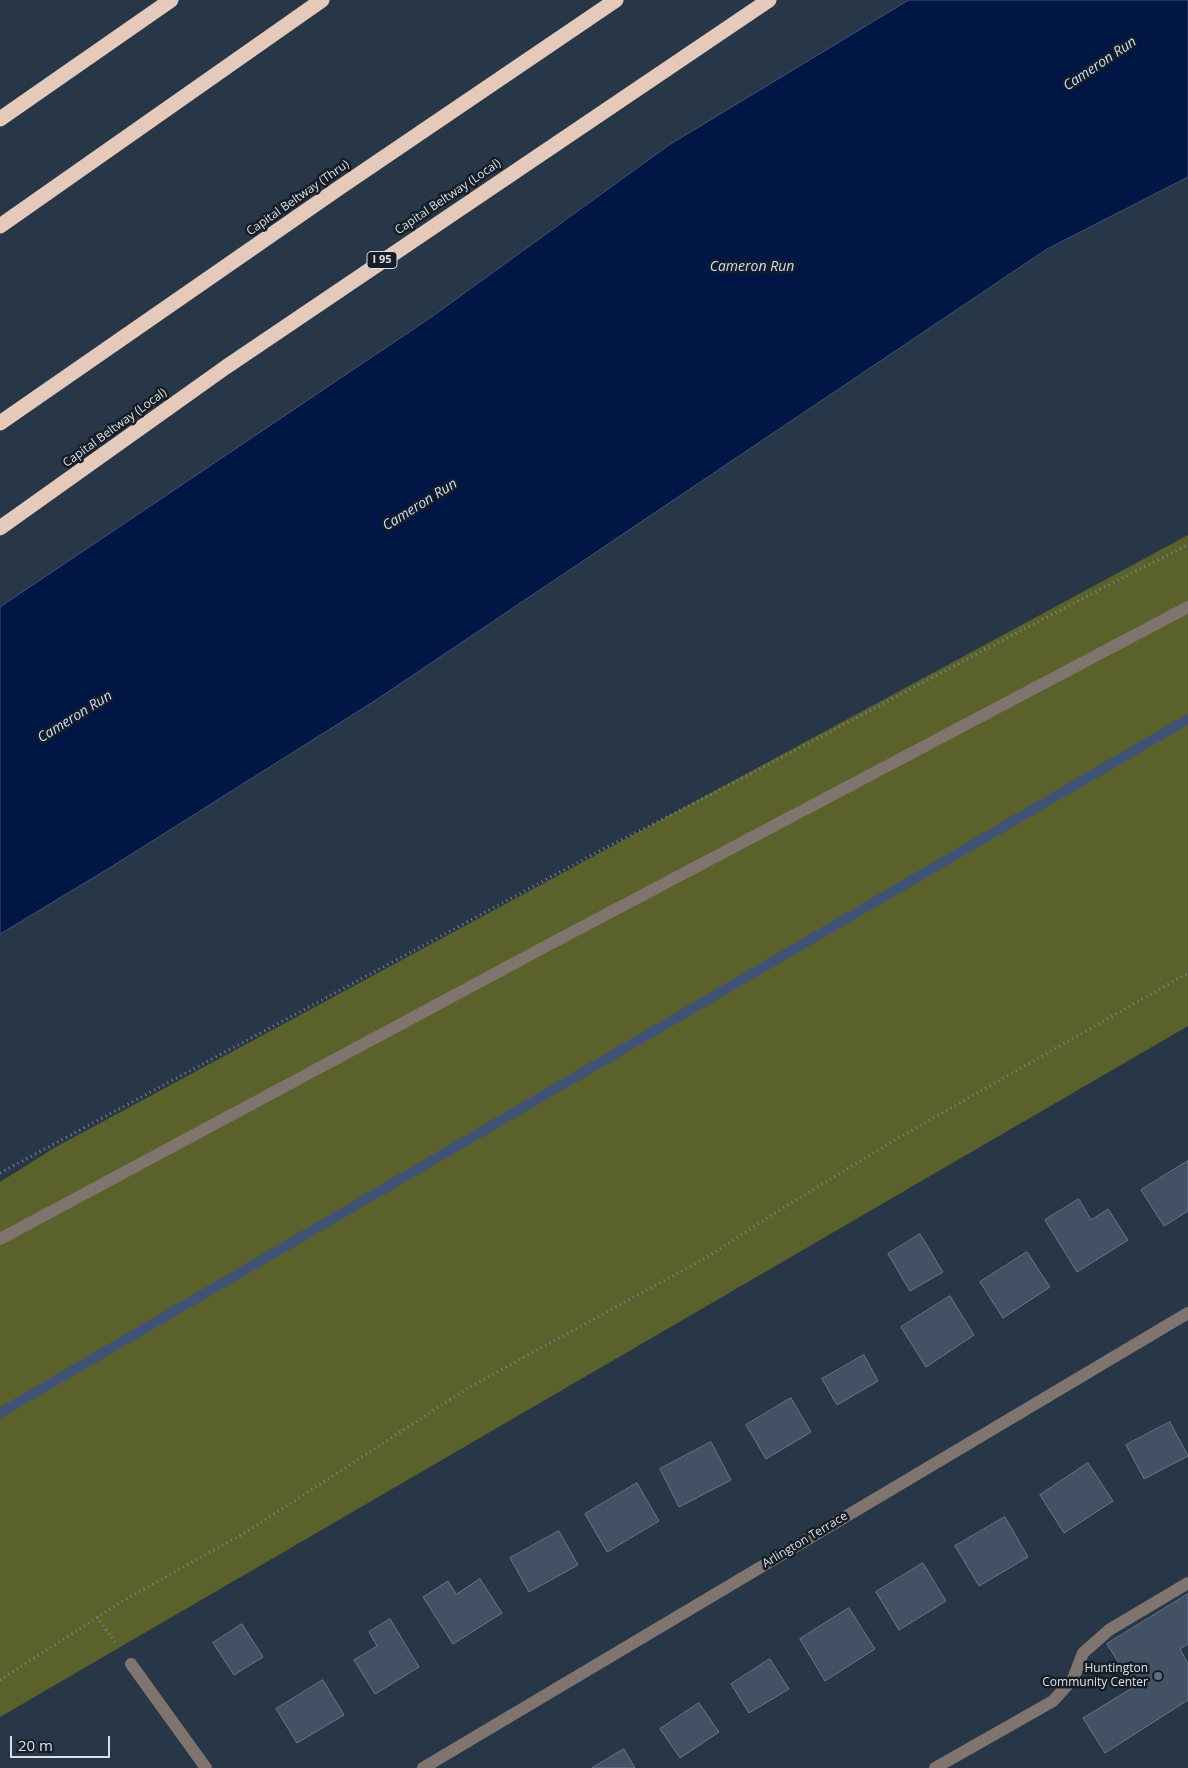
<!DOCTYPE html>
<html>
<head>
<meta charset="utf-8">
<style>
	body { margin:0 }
	#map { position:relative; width:1188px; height:1768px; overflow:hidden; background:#273747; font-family:"Open Sans",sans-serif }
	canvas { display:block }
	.scale { position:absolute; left:10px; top:1736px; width:100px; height:22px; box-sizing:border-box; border:2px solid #d7e1ec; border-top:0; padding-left:6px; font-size:15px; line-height:18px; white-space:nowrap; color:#d7e1ec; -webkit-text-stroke:4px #161d25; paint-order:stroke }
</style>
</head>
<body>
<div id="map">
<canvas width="1188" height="1768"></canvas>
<div class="scale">20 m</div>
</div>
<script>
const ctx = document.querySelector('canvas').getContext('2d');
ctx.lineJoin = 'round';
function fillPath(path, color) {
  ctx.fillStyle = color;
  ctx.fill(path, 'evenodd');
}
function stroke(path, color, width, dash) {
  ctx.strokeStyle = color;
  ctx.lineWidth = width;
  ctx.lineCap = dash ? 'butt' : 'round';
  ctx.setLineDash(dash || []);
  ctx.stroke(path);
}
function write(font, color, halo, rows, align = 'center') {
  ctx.font = font + ' "Open Sans",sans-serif';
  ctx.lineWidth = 5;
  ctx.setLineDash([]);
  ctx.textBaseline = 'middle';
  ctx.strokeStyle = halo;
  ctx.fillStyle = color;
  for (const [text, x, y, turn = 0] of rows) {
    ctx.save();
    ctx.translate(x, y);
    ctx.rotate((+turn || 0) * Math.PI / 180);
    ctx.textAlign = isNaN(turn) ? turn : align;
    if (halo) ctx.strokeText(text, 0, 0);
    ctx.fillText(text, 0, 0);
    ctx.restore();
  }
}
const green = new Path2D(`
	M1188,535v491l-1188,691v-535l54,-34z`);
const water = new Path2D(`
	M909,0h279v177l-141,72 -671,451 -265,167 -111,67v-327l430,-289 239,-173z`);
const stream = new Path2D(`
	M0,1413l1188,-694`);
const building = new Path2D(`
	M1188,1161v50l-24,15 -23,-36z
	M1079,1199l12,21 17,-11 20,31 -51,32 -32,-52z
	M920,1234l23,38 -33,19 -22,-37z
	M1027,1252l23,35 -47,31 -23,-36z
	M950,1296l24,39 -48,32 -25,-40z
	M864,1355l14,26 -41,24 -15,-26z
	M791,1398l20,34 -45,27 -20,-34z
	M1170,1422l18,34 -44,23 -18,-34z
	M711,1442l20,38 -52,27 -19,-38z
	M1088,1463l25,38 -49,32 -24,-38z
	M637,1483l22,38 -52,31 -22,-38z
	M1005,1517l23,40 -49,29 -24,-40z
	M559,1531l19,34 -49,27 -19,-34z
	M923,1563l23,38 -47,29 -23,-38z
	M480,1579l22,34 -49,31 -30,-47 25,-16 8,13z
	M1188,1594v50l-8,5 8,15v36l-83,53 -22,-35 51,-31 -27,-43z
	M849,1608l26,41 -50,32 -25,-42z
	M390,1619l29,48 -44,27 -21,-34 23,-14 -8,-14z
	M242,1624l21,33 -29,18 -21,-32z
	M770,1659l19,30 -40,24 -18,-29z
	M323,1680l21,35 -47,28 -21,-34z
	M699,1703l20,29 -39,26 -20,-29z
	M624,1749l11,19h-43z`);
const path = new Path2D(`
	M0,1173l601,-323c198,-98 390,-207 587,-305
	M97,1617l20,28
	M0,1680l126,-81 122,-68 220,-143 241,-132 61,-40 123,-75 295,-168`);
const minor = new Path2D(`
	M0,1239l552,-296 636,-336
	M131,1664l75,104
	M423,1768l765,-455
	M935,1768l118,-67 20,-22 10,-26 26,-23 79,-47`);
const highway = new Path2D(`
	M0,119l171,-119
	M0,226l322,-226
	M0,423l339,-235 277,-188
	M0,528l226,-161 543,-367`);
const markers = [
	[1158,1676,5,"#5c6f8a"]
];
const shields = [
	[382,260,30]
];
const shieldNames = [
	["I 95",382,260]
];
const streetNames = [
	["Capital Beltway (Local)",448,197,-34],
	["Capital Beltway (Thru)",298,198,-35],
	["Capital Beltway (Local)",115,428,-36],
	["Arlington Terrace",805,1540,-31]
];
const poiNames = [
	["Huntington",1148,1669],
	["Community Center",1148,1683]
];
const waterNames = [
	["Cameron Run",1100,64,-34],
	["Cameron Run",752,267],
	["Cameron Run",420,505,-32],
	["Cameron Run",75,717,-32]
];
fillPath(green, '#5b612a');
fillPath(water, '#001645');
stroke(water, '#405377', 1);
stroke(stream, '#405377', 10);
fillPath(building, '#425264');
stroke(building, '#66788b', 1);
stroke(path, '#7b8896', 3, [1, 4]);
stroke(minor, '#7f746e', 12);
stroke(highway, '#e5cabb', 15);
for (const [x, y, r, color] of markers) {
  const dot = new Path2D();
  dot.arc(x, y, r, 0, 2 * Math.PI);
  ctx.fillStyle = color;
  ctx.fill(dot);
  stroke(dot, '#161d25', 2);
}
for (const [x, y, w] of shields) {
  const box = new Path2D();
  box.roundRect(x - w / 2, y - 8.5, w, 17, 4);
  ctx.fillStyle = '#161d25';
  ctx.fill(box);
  stroke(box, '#d7e1ec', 1);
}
write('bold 11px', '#d7e1ec', null, shieldNames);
write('12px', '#d7e1ec', '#161d25', streetNames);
write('12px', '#d7e1ec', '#161d25', poiNames, 'right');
write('italic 14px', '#c9dfff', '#161d25', waterNames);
</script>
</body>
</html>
